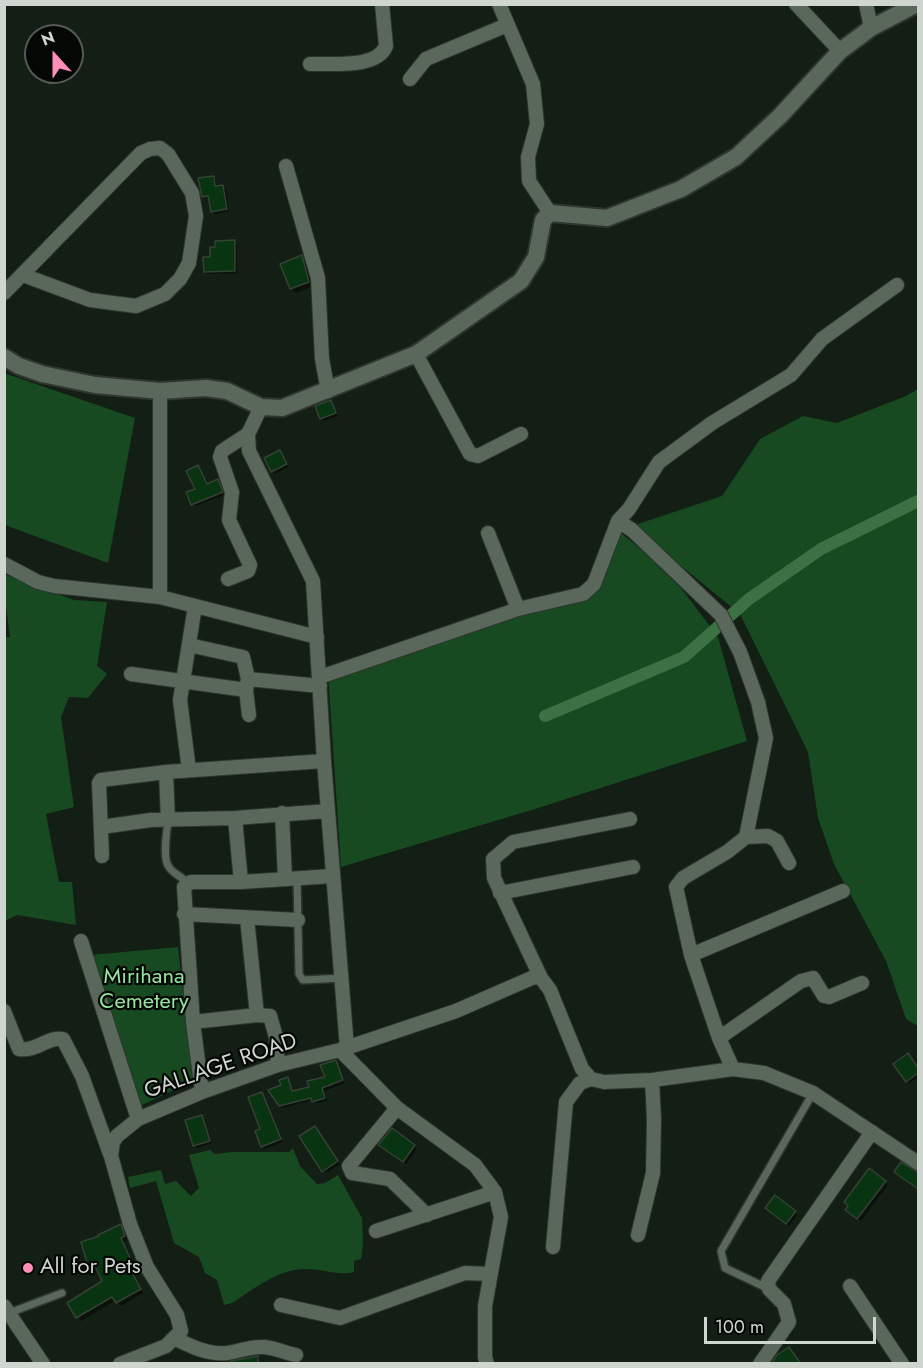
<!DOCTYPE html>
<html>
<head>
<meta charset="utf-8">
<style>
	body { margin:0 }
	#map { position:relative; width:923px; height:1368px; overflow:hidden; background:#131e14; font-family:Jost,sans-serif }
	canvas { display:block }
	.frame { position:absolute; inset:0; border:6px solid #ced6cf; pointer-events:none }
	.north { position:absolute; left:24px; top:24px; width:60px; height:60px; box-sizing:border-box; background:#040704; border:2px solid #555a55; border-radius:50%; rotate:339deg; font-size:16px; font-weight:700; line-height:24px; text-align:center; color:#ced6cf }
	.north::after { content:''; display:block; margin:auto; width:21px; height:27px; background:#ff8eb9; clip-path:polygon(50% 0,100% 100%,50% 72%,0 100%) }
	.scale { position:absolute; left:704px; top:1317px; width:172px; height:27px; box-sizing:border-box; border:3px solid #ced6cf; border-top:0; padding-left:8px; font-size:18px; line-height:21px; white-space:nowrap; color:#ced6cf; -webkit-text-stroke:4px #040704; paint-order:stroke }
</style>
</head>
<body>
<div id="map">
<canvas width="923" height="1368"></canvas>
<div class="frame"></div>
<div class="north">N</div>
<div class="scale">100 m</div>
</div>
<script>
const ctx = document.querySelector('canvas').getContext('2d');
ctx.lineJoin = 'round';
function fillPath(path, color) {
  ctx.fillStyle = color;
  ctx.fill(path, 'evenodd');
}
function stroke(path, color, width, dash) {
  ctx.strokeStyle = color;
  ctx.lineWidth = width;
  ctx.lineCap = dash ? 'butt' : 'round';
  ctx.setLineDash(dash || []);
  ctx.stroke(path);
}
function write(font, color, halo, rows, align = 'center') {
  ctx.font = font + ' Jost,sans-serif';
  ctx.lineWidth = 4.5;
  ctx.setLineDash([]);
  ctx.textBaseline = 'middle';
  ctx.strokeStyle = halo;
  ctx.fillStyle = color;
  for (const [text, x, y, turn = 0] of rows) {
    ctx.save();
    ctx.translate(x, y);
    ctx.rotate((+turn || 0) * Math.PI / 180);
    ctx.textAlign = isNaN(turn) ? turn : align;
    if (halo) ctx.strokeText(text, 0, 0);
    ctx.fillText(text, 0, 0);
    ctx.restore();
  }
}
const green = new Path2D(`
	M4,373l131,45 -27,145 -103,-38z
	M918,389v637l-12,-7 -20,-58 -52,-97 -16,-46 -10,-66 -68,-138 -108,-88 90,-30 38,-57 43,-23 34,7 69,-27z
	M621,533l21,17 39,38 37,49 29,104 -212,68 -194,58 -13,-195 270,-85z
	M4,574l70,26 33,2 -10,64 10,8 -19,24 -19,-1 -8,20 13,90 -28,7 13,68h13l4,43 -59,-10 -12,6 -1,-284h6l-5,-38z
	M178,947l15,134 -53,25 -49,-151z
	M295,1146l-2,2 7,18 17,18 8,-1 13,-8 24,43 1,26 -2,15 -7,2v11c-17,4 -31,-3 -47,-3 -30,0 -51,19 -75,34l-8,2 -7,-25 -12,-7 -6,-16 -25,-14 -18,-62 -26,7 -2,-11 33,-7 4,14 11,-3 15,15 8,-8 -10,-33 21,-5 5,4 17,-2h57z`);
const shadow = new Path2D(`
	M213,177l3,3 1,8 6,-1 3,2 3,22 -14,3 -3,-3 -2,-13 -4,1 -3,-3z
	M234,242l3,2v29l-29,1 -3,-3z
	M302,257l4,4 3,12h-1l5,13 -17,7 -5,-5z
	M331,401l7,15 -14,5 -3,-3z
	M282,455l6,12 -14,7 -2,-3z
	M200,470l8,15 10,-4 6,14 -29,11 -2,-2z
	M910,1058l8,11v8l-9,6 -2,-2z
	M335,1062l10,21 -21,8 3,10 -11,2 -4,-3 -29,8 -3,-3 2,-20 6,-6 5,13 18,-4 16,-10z
	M262,1093l20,49 -17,7 -3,-3z
	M202,1116l2,3 8,24 -15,5 -3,-3z
	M318,1130l22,34 -14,9 -3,-2z
	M392,1130l25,19 -11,15 -23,-17z
	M870,1170l18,15 -27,36 -12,-8z
	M769,1210l26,2 2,3 -8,11z
	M120,1226l4,4 4,10 -5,2 14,29 -5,3 11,19 -22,13 -5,-6 -35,21 -12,-18 35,-21 -8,-17 -4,1 -4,-3 13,-26z`);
const canal = new Path2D(`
	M545,716l139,-59 65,-58 72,-50 97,-48`);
const building = new Path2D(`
	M214,176l1,10 8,-1 4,24 -16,3 -3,-16 -6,1 -4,-19z
	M235,240v31l-31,1 -1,-15h7v-10h5v-6z
	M302,255l7,27 -19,7 -10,-25z
	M331,400l5,13 -16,6 -5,-13z
	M280,450l7,14 -16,8 -7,-14z
	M198,465l9,19 11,-5 5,13 -32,13 -5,-13 9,-3 -9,-18z
	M908,1053l10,15v5l-12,9 -13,-18z
	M336,1060l7,20 -21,8 3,10 -13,4 -1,-4 -32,8 -11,-16 13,-5 -2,-5 9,-3 4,14 17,-4 -2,-6 18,-4 -5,-12z
	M262,1092l19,47 -20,8 -6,-16 5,-2 -12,-32z
	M202,1115l8,26 -17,5 -8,-26z
	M315,1126l23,35 -16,11 -23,-36z
	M392,1128l23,17 -12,17 -25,-17z
	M901,1162l17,10v17l-24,-17z
	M869,1168l17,13 -29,38 -12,-9 3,-4 -4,-4z
	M775,1195l21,16 -10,13 -21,-16z
	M121,1224l4,12 -4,2 13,29 -4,2 11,20 -25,14 -4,-6 -36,21 -9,-15 35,-22 -9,-19 -6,1 -6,-21 18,-6 -1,-1z
	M789,1347l12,17h-30l6,-9z
	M258,1356v8h-27v-3z`);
const service = new Path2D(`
	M168,820c-1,11 -6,39 1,47 4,7 13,9 18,16
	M297,878l2,96 4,6 39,-2
	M769,1289l-44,-21 -4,-17 92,-158
	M9,1313l53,-20`);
const minor = new Path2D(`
	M499,4l34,80 4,40 -9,33 1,24 21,32
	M796,4l44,47
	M866,4l5,24
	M310,64c22,-1 67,5 76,-18l-4,-42
	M410,79l16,-20 81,-34
	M286,166l32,112 4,81 6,32
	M4,293l137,-140 9,-4 10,-1 8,6 24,39 4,23 -7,47 -9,16 -15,15 -29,12 -46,-6 -67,-25
	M416,354l54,100 8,2 43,-22
	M160,391v206
	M261,407l-13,27 1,17 64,130 11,180 23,287
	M618,521l14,9 89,85 19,37 18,50 8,36 -20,99
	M488,533l30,76
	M4,564l34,18 16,4 106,11 157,40
	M228,579l20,-8 2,-6 -21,-45 3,-28 -12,-35 2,-6 26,-17
	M189,645l54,12 5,22 -2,11 3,25
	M131,674l115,16
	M320,677l198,-68 65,-15 11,-10 24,-63 11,-12 30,-47 53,-39 79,-48 31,-36 75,-54
	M248,679l72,7
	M189,770l-9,-70 15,-94
	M166,772l2,48
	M282,813l3,65
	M235,818l6,64
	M630,819l-117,23 -20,17 1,19 47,100 9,12 32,79 9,10 13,3 48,-2 81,-11 31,4 49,20 105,70
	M101,827l50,-7 84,-2 93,-7
	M102,856l-3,-73 2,-3 65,-8 158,-11
	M500,893l133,-26
	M184,914l114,6
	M247,918l10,97
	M81,941l57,178
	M691,955l152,-64
	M4,1011l15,38c17,3 29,-13 44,-10l19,37 28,78
	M193,1022l64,-7 13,1 6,21 2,28
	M719,1038l82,-57 12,-3 11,18 5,1 33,-14
	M340,1050l57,58 78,57 20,27 6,25 -16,89v51l2,7
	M733,1069l-14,-31 -28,-83 -15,-68 7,-9 44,-26 19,-15 22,-1 9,5 12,22
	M202,1092l-9,-70 -9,-135 7,-5h50l92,-6
	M397,1108l-48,58 3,7 38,6 37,36
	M376,1231l119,-39
	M638,1235l15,-62 1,-53 -2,-40
	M553,1247l13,-145 14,-19 11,-4
	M850,1286l52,78
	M281,1305l59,13 125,-45 25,1
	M4,1306l39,58
	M174,1338c16,8 34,17 53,15 13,-2 24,-7 37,-6 11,1 22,6 32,8
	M120,1364l46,-18 15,-15 -4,-16 -30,-48 -17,-43 -19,-68 2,-14 4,-6 21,-17 64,-27 76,-27 62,-15 116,-39 78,-34 7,1
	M760,1364l29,-42 -5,-18 -15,-15 -1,-8 104,-149`);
const tertiary = new Path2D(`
	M4,357l15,9 23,8 53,11 65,6 46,-3 21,3 34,16 21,1 134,-54 105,-73 15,-24 7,-37 7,-7 57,5 74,-29 55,-32 44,-41 60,-65 31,-23 46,-24`);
const markers = [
	[28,1268,6,"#ff8eb9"]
];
const parkNames = [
	["Mirihana",144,978],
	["Cemetery",144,1003]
];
const streetNames = [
	["GALLAGE ROAD",221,1067,-19]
];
const poiNames = [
	["All for Pets",40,1268]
];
fillPath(green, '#174a20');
fillPath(shadow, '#0007');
stroke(canal, '#3c7243', 12);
fillPath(building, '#083411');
stroke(building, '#354135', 1.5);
stroke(service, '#2f352f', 10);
stroke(minor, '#2f352f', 16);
stroke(tertiary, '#2f352f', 20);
stroke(service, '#5a685b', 7);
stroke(minor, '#5a685b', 14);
stroke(tertiary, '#5a685b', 16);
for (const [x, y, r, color] of markers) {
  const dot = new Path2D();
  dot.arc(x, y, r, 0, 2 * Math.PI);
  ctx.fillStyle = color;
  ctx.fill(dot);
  stroke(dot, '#040704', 2);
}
write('22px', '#96e59e', '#040704', parkNames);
write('22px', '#ced6cf', '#040704', streetNames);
write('22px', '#ced6cf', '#040704', poiNames, 'left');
</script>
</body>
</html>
